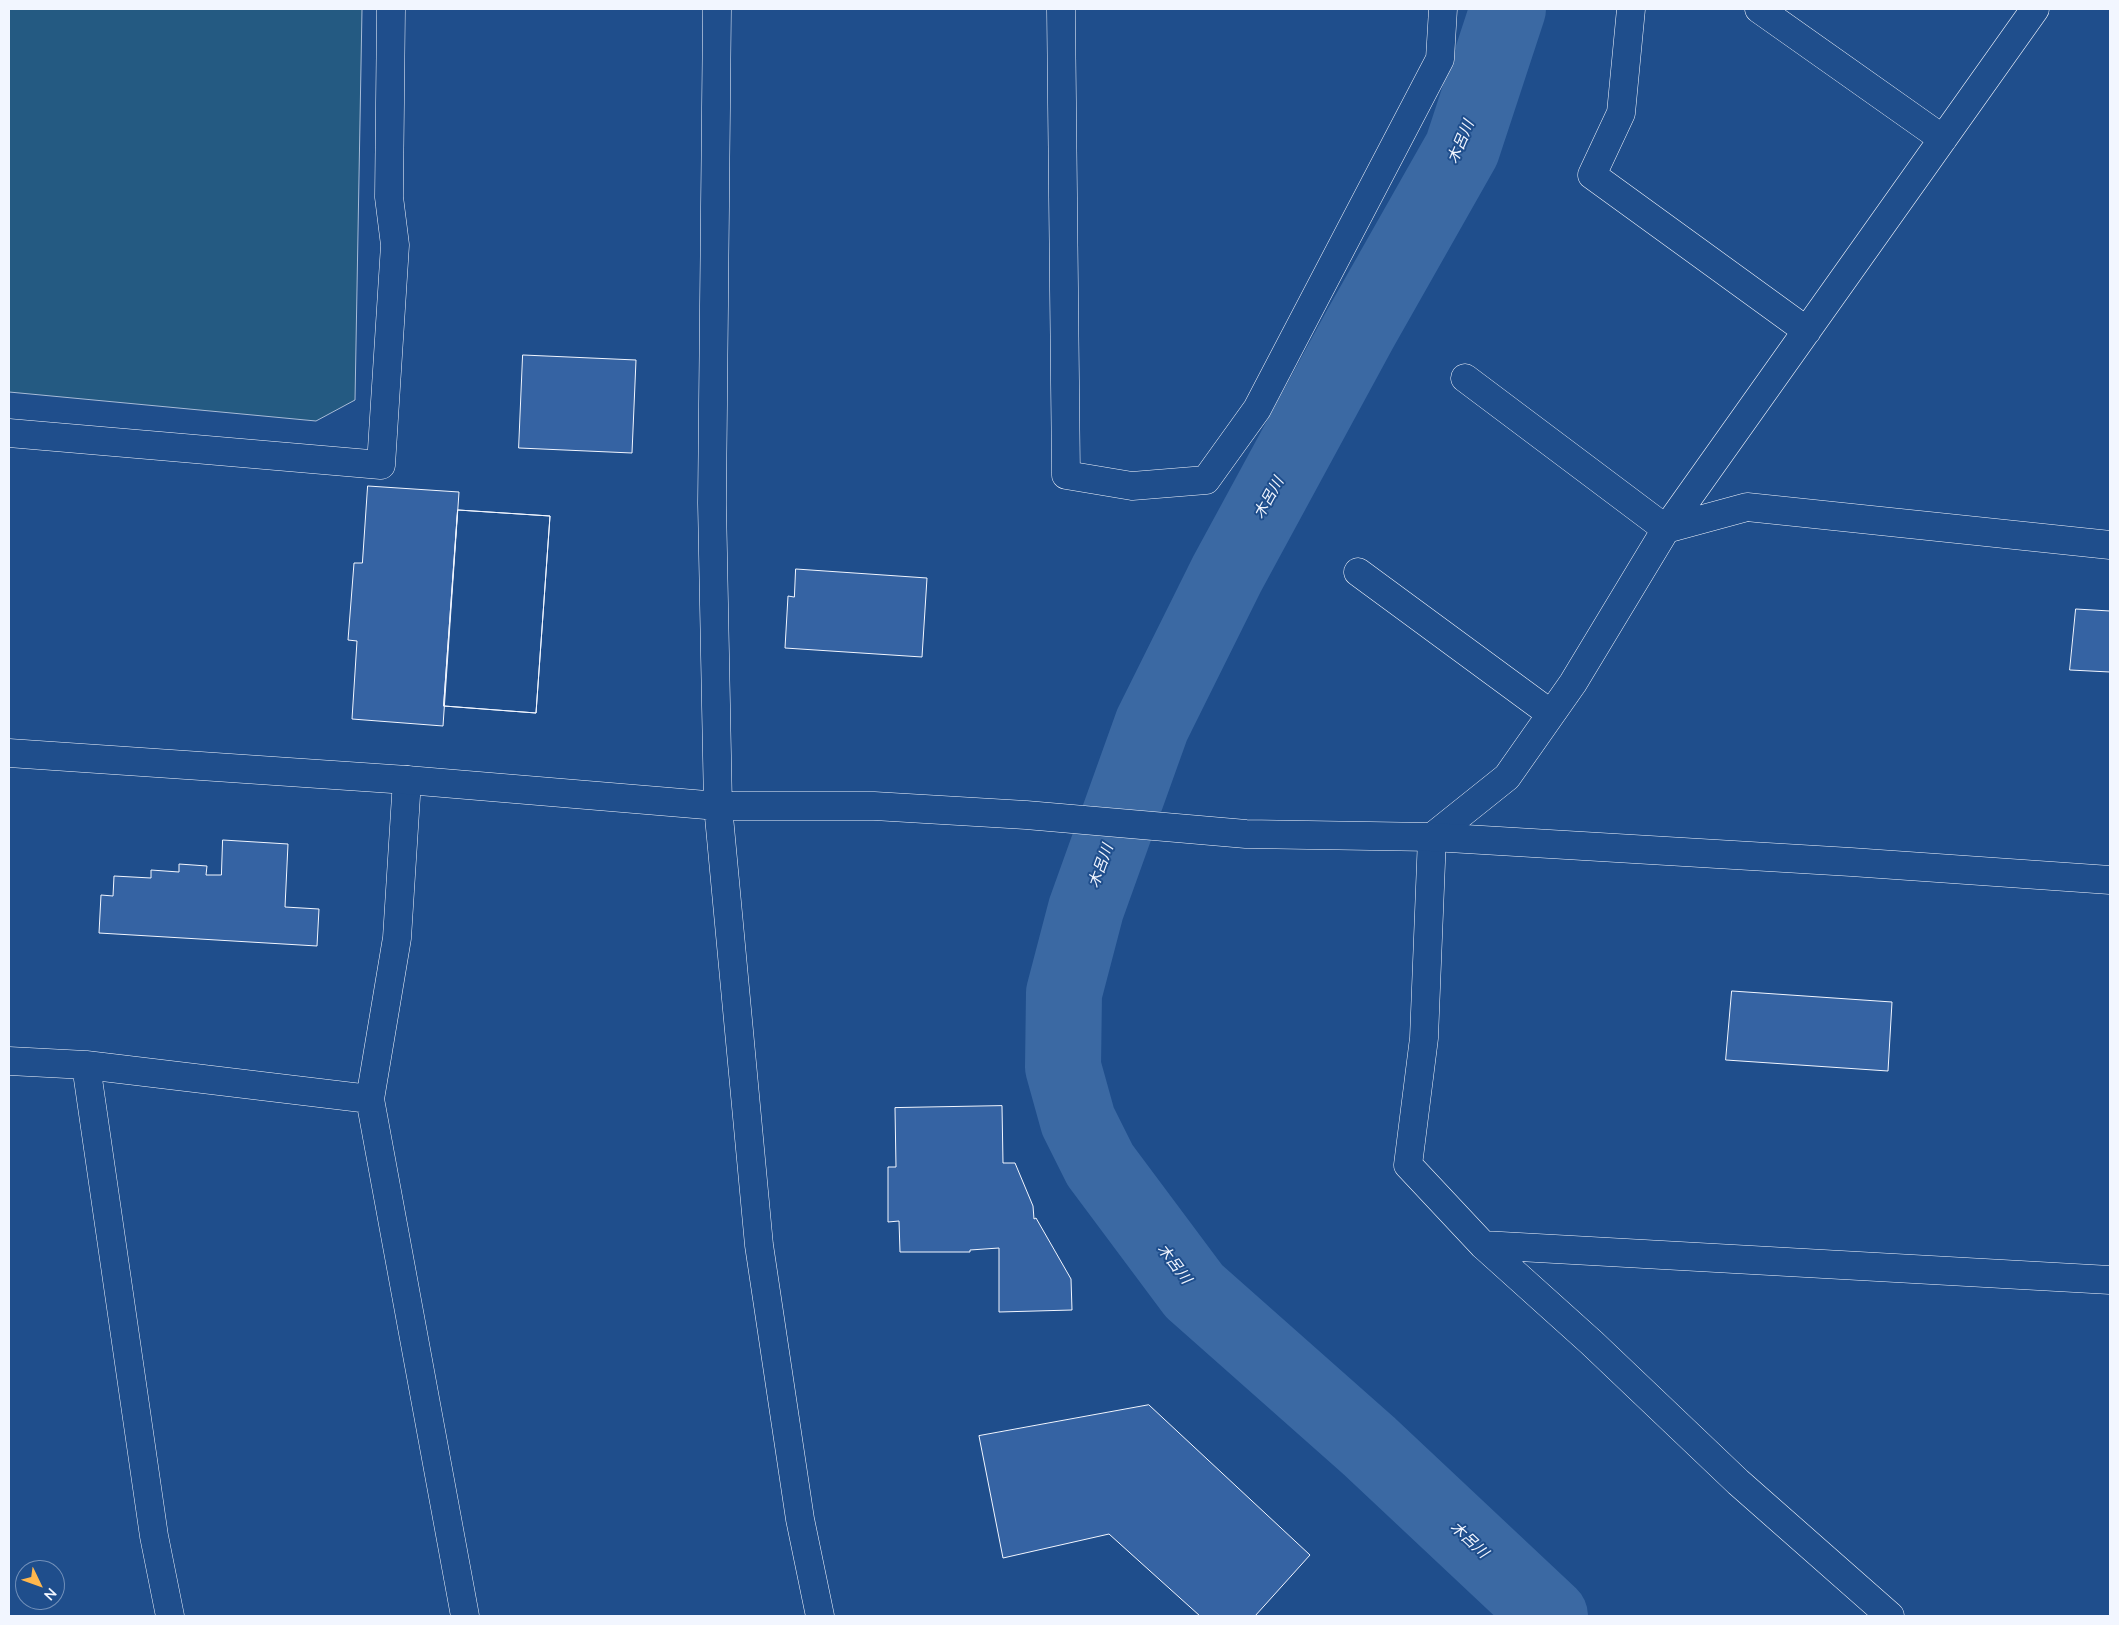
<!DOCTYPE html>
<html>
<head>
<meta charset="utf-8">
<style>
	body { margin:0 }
	#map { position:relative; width:2119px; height:1625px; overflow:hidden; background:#1f4e8c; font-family:Mulish,sans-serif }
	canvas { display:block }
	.frame { position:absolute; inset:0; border:10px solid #f2f6ff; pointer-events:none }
	.north { position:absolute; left:15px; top:1560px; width:50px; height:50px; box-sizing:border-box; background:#1f4e8c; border:1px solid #7391ba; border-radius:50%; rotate:132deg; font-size:14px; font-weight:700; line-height:20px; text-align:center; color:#f2f6ff }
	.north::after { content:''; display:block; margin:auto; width:18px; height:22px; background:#ffb74d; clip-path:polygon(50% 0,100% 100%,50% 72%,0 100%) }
</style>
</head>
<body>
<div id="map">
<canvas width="2119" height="1625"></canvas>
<div class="frame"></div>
<div class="north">N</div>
</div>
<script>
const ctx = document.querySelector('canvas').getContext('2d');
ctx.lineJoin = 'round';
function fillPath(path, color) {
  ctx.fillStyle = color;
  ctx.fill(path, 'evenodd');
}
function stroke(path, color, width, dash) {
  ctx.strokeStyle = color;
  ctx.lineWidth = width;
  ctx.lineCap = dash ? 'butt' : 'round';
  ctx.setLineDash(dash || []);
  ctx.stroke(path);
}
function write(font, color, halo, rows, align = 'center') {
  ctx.font = font + ' Mulish,"Noto Sans JP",sans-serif';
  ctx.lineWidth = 4;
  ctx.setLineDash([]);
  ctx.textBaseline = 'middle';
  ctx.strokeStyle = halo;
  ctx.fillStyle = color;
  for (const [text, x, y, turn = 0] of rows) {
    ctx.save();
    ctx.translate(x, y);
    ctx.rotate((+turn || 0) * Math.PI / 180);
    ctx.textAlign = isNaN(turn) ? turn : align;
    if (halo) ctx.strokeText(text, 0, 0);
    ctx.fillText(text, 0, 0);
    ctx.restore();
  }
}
const green = new Path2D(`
	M9,9h353l-7,391 -39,21 -307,-29z`);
const river = new Path2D(`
	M1508,9l-46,140 -102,180 -133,245 -75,151 -66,184 -22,84 -1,74 15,54 22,44 94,126 175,155 181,170`);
const building = new Path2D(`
	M523,355l113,5 -4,93 -113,-5z
	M368,486l91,6 -16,234 -91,-7 5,-78 -9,-1 6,-77h8z
	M458,510l92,6 -14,197 -92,-7z
	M458,510l92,6 -14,197 -92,-7z
	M796,569l131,9 -5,79 -137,-9 3,-52 6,1z
	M2076,609l34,2v61l-40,-2z
	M223,840l65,4 -3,63 34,2 -2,37 -218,-13 2,-38 12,1 1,-20 37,2v-8l28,2v-8l28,2 -1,9h15z
	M1732,991l160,11 -4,69 -162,-11z
	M1002,1106l1,57h12l18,43 1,13 2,-1 35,61 1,31 -73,2v-64l-29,2v2h-70l-1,-31 -11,1v-55h8l-1,-59z
	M1149,1405l161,150 -55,61h-55l-91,-82 -106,24 -24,-122z`);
const street = new Path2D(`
	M1061,9l5,466 66,11 74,-6 51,-71 183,-350 3,-50
	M1631,9l-10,104 -29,62 215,156
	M1759,9l184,130
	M1465,378l201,151
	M9,433l372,32 14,-220 -6,-48 2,-188
	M1666,529l81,-22 363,38
	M1358,572l193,142
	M9,1061l77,4 284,34 95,517
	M86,1065l68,471 16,80
	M370,1099l27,-161 10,-158
	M1483,1245l627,35
	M1890,1616l-152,-134 -146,-139 -109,-98 -75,-80 16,-127 8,-201 75,-60 66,-94 93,-154 369,-520`);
const secondary = new Path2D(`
	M717,9l-5,494 6,303 41,439 41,274 20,97
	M9,753l398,27 311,26h156l152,9 220,19 186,3 419,25 259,18`);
const waterNames = [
	["木呂川",1461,142,-67],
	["木呂川",1269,498,-61],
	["木呂川",1101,866,-70],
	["木呂川",1174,1264,53],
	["木呂川",1469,1540,43]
];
fillPath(green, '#245a82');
stroke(green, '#a8bbd7', 1);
stroke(river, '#3b69a3', 76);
fillPath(building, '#3563a3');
stroke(building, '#f2f6ff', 1);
stroke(street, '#f2f6ff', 29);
stroke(secondary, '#f2f6ff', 29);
stroke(street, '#1f4e8c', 28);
stroke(secondary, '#1f4e8c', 28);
write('italic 15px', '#f2f6ff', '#1f4e8c', waterNames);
</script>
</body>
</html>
